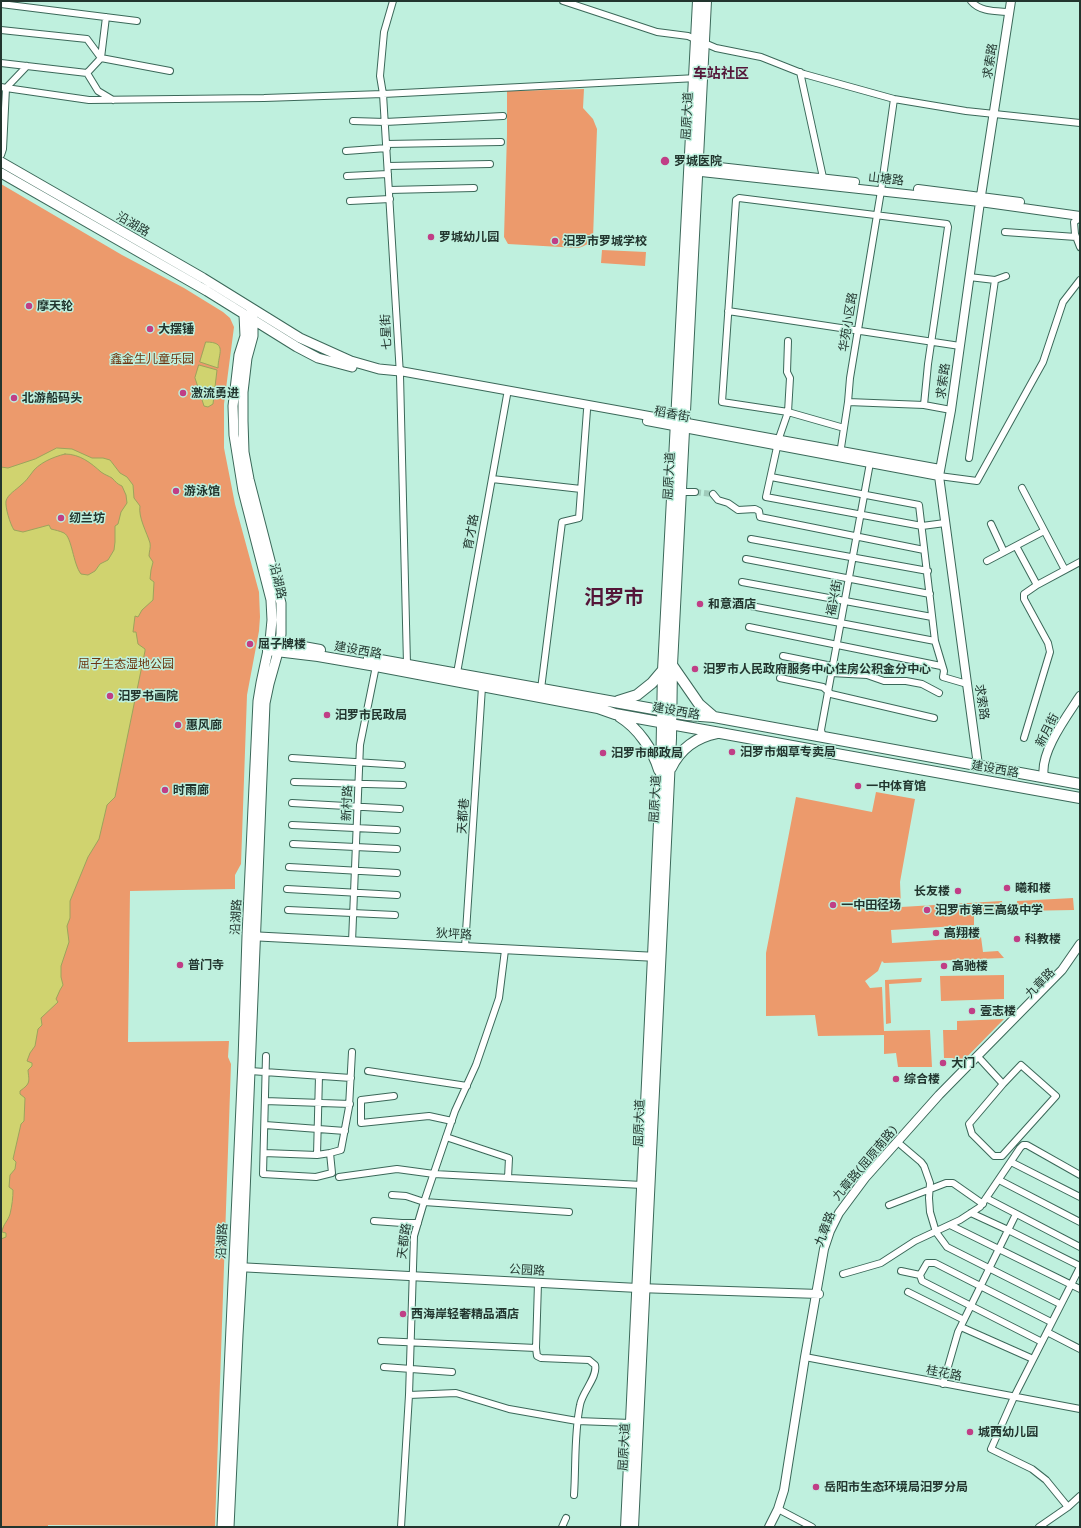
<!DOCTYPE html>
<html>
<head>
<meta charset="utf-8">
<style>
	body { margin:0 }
	#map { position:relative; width:1081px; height:1528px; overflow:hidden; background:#bff0de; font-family:Commissioner,sans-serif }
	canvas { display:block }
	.frame { position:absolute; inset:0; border:2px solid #22352e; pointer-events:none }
</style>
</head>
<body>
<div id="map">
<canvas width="1081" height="1528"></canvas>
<div class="frame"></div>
</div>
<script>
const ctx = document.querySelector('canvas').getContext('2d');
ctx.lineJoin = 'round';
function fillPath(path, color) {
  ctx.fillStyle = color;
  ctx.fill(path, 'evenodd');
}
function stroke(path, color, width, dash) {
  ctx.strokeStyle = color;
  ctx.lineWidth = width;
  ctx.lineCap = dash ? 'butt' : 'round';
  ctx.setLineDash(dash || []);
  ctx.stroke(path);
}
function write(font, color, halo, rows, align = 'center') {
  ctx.font = font + ' Commissioner,"Noto Sans SC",sans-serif';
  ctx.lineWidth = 3;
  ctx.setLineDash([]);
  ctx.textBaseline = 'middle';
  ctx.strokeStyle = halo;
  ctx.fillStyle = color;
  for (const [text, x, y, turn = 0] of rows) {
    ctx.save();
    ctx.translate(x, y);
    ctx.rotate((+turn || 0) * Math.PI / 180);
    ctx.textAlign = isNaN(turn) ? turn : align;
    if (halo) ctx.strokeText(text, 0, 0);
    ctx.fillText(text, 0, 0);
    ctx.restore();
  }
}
const green = new Path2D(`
	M584,89l-1,19 10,11 4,10 -4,109c-4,6 -8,8 -15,10l-70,-4 -4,-7 3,-103v-43z
	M1,184l121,71 62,33 39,24 7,6 4,9 -10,77v44l11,56 24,88 1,25 -1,14 -12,64 -6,169 -6,11v14l-105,2 -2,151 101,-1 -1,16 3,7 -16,462 -167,-1v2h-47z
	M602,250l44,2 -1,14 -44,-3z
	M876,792l39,7 -15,83 1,25 101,-6 1,11 -29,1v12l-83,5 1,13 89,-6 2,15 15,-1 6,7 -120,5 -2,-2 -4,10 -13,10 5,7 12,-1 2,44 46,-1 2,37h-34l-2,-14 -12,1v-19l-66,1 -3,-21 -49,1v-63l30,-156 76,15z
	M1073,898l1,12 -56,1 -1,-10z
	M1004,975v24l-63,2 -1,-25z
	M922,978l-1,4 -32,2 2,39 -5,1 -1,-44z
	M1004,1019l-46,47h-4l-1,-8h-9l-1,-28h14v-9z`);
const water = new Path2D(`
	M206,342c22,0 12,12 12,26l-18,-6z
	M199,365l18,5 -4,34 -5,3 -4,-1 -9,-28z
	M57,448l15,1 20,9h11l7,2 10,13 7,4 6,8 1,13 6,8c-2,11 7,27 10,37 1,4 -1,9 -1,13l4,6 -2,8 -1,9 4,3 -1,18 -11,10 -4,7 -3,-1 -2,16h3l2,12 7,5v2l-30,146 -8,8 -8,34 -11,18 -18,44v17l-3,8 2,16 -8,24v11l2,8 -3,5 -4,9 2,3 -17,16 1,7 -4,4 -3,17 -5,7 -3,8 5,2v3l-4,4c1,12 3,13 -8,21v3l5,4 -1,23 -3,3 -8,35 3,3 -1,7 -5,6 -1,12 4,3c0,7 -1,16 -3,24 -2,7 -7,10 -8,18l4,1v4l-5,2v-772l7,1 27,-9zM65,454c15,0 26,9 36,18 4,3 8,4 11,6 4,4 5,6 10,8l4,9 1,8 -6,9 -3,12 -3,2v16l-1,8 -6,10 -8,4 -5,7 -7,4 -7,-1c-8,-10 -9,-37 -17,-41 -4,-2 -9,-3 -13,-4l-2,-4 -26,7 -9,-2c-4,-6 -9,-23 -8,-29 2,-7 10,-11 15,-16 4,-3 7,-7 10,-11 7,-11 22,-17 34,-20z`);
const minorTunnel = new Path2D(`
	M695,492l18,2`);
const minor = new Path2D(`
	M393,1l-9,31 -4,44 3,18 17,281 7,289
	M563,1l94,31 31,4 28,12 45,9 43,17 90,25 72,12 114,12
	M971,1c9,11 25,10 38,11
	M1,4l136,17
	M1,30l86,9 14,19 69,13
	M1,63l86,10 11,18 15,9
	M800,72l24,110
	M87,73l14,-15 5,-41
	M1,87l5,1 21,-22
	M353,121l32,1 118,-6
	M386,144l115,-2
	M346,151l41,-3
	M1,155l2,-6 3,-61 83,12 175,-2 119,-4 314,-16
	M388,166l102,-2
	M347,176l41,-2
	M389,190l85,-2
	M350,201l40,-2
	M1080,218l-6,4 1,12 5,13
	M1005,232l71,5
	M969,277l26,3 11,-4
	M728,311l232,35
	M788,341l-1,31 3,6 -2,34 -9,26 -13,59 156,29 23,-3
	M848,402l76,3 27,5
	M844,428l-56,-16 -66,-10 14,-202 3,-2 208,26 1,3 -20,137 -4,41
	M840,454l8,-52 2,-24 31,-187 13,-92
	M969,458l26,-178
	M939,476l38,5 66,-119 20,-60 17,-22
	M771,477l148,28 16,136 9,30 -1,6 24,7
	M492,479l89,10
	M1022,488l43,82
	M681,492h14
	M713,494l5,6 10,3 10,7 17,-1 4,2 1,6 164,33
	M991,524l13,28
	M751,539l177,32
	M1016,546l21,39
	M746,559l184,35
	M987,561l57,-30
	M742,582l190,35
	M751,606l184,35
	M749,627l192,39
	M783,656l49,10
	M457,673l50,-278
	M831,673l36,2 17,6h22l16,3 17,9
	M780,678l43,9 8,7 103,24
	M541,689l21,-167 17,-4 8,-108
	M823,737l-2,-7 49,-267
	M1024,738l26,-86 -2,-9 -24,-44v-5l13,-9 43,-23
	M292,758l110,7
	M294,782l109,3
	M292,803l108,6
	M292,825l105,5
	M293,844l104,5
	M289,867l108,6
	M287,889l110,6
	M288,910l107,5
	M352,942l8,-197 16,-79
	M465,947l17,-260
	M266,1056l-3,118 53,3 16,-4 -2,-20 11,-3 8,-43 3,-55
	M981,1060l22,24 18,-19 35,31 -54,60h-8l-22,-22 -3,-10 34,-40
	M250,1071l101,7
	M368,1071l99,15
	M394,1096l-33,4v23l68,-7 23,5
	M265,1101l85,3
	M265,1125l80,6
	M446,1137l63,21 -1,20
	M901,1145l20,17 3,4 6,17 -1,15 1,14 6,20 11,15 113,57
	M264,1153l53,2 13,-2
	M317,1155l2,-79
	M1011,1162l69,35
	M339,1177l58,-8 37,5 208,11
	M999,1180l81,42
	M392,1195l14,1 18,6 145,10
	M986,1198l94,49
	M889,1205l57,-22h7l30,21
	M971,1213l37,17 72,36
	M374,1221l28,2h16
	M950,1225l130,64
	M901,1271l19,4 7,-12h8l116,59
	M843,1274l38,-11 34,-22 45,-21 20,-13 40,-59 3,-3h4l53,30
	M920,1275l2,6 120,61
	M908,1292l56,28
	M961,1327l72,32
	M1047,1332l33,17
	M381,1341l155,7 2,-65
	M536,1348l1,8 4,2 48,2 6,5c3,12 -13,27 -15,40 -6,29 -4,61 -6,90
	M805,1357l275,52
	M384,1367l68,5
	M943,1384l15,-52 58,-118
	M409,1395l47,-2 53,16 68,12 54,2
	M1068,1507l-22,-27 -14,-11 -41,-20 23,-52 66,-130
	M778,1509l34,18
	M401,1527l8,-132 5,-159 10,-34 31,-91 21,-46 23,-67 6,-48
	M562,1527l4,-9
	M1039,1527l29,-20 12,-11`);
const tertiary = new Path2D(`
	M692,164l163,18
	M692,171l288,31 100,14
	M918,189l102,13
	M400,371c180,33 360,64 540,98
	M647,421l292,55
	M978,765l-39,-289 12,-66 29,-208 31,-201
	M1044,777c-5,-24 23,-61 36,-81
	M249,936l408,21
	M237,1267l401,21 181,6
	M769,1527l9,-18 6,-19 21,-133 19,-108 6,-18 9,-18 26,-35 74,-83 123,-125 18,-26`);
const secondary = new Path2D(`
	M1,162l202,116 97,60 51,23 28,8 21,2
	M1,173l206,118 90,56 21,11 34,9
	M222,1527l21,-466 4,-125 11,-235 3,-18 9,-42 2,-21 -1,-20 -28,-109 -9,-56 -1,-29 3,-25 3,-26 6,-19 -1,-21
	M229,1527l9,-192 4,-68 23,-564 4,-19 9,-32 3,-18v-31l-32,-124 -5,-27 -1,-31v-29l4,-34 6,-22v-16l-2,-12`);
const primary = new Path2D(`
	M270,641l50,9
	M268,650l50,6 58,10 222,42 17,6 465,84
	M369,658l318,57 27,2 366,67
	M672,665l27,39 15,13
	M618,701l19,-6 15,-12 11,-13
	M620,717c18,11 33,33 39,53
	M671,768c9,-19 26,-31 46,-35
	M626,1527l27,-571 8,-178 2,-108 35,-669
	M633,1527l38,-789 1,-73 34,-664`);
const markers = [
	[665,161,5,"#c03e86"],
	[431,237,4,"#c03e86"],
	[555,241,4,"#c03e86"],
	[29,306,4,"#c03e86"],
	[150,329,4,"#c03e86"],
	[183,393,4,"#c03e86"],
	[14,398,4,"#c03e86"],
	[176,491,4,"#c03e86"],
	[61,518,4,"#c03e86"],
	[700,604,4,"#c03e86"],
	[250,644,4,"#c03e86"],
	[695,669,4,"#c03e86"],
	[110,696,4,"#c03e86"],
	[327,715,4,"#c03e86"],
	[178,725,4,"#c03e86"],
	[732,752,4,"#c03e86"],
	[603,753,4,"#c03e86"],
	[858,786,4,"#c03e86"],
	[165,790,4,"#c03e86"],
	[1007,888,4,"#c03e86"],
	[958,891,4,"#c03e86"],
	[833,905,4,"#c03e86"],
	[927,910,4,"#c03e86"],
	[936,933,4,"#c03e86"],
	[1017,939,4,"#c03e86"],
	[180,965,4,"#c03e86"],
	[944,966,4,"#c03e86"],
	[972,1011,4,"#c03e86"],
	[943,1063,4,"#c03e86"],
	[896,1079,4,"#c03e86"],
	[403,1314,4,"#c03e86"],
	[970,1432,4,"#c03e86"],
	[816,1487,4,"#c03e86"]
];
const streetNames = [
	["求索路",990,61,-81],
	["屈原大道",687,116,-87],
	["山塘路",886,179,6],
	["沿湖路",133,224,30],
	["华苑小区路",848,322,-81],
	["七星街",386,332,-93],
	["求索路",943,381,-82],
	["稻香街",672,414,11],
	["屈原大道",669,476,-87],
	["育才路",471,532,-80],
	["沿湖路",278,581,77],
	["福兴街",834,598,-79],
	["建设西路",358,650,10],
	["求索路",982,702,82],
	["建设西路",676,711,10],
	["新月街",1047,730,-63],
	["建设西路",995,769,10],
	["屈原大道",655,799,-87],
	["新村路",347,803,-88],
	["天都巷",463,816,-86],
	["沿湖路",236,917,-87],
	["狄坪路",454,934,3],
	["九章路",1040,983,-46],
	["屈原大道",639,1123,-88],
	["九章路(屈原南路)",865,1163,-50],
	["九章路",825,1229,-69],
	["沿湖路",222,1241,-87],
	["天都路",404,1241,-82],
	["公园路",527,1270,3],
	["桂花路",944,1373,11],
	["屈原大道",624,1447,-87]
];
const poiNames = [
	["罗城医院",674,161],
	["罗城幼儿园",439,237],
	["汨罗市罗城学校",563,241],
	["摩天轮",37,306],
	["大摆锤",158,329],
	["激流勇进",191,393],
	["北游船码头",22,398],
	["游泳馆",184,491],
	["纫兰坊",69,518],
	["和意酒店",708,604],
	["屈子牌楼",258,644],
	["汨罗市人民政府服务中心住房公积金分中心",703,669],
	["汨罗书画院",118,696],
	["汨罗市民政局",335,715],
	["惠风廊",186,725],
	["汨罗市烟草专卖局",740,752],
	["汨罗市邮政局",611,753],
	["一中体育馆",866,786],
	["时雨廊",173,790],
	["曦和楼",1015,888],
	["长友楼",950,891,"right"],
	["一中田径场",841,905],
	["汨罗市第三高级中学",935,910],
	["高翔楼",944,933],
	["科教楼",1025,939],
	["普门寺",188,965],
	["高驰楼",952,966],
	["壹志楼",980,1011],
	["大门",951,1063],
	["综合楼",904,1079],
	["西海岸轻奢精品酒店",411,1314],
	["城西幼儿园",978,1432],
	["岳阳市生态环境局汨罗分局",824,1487]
];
const parkNames = [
	["鑫金生儿童乐园",152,359],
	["屈子生态湿地公园",126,664]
];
const quarterNames = [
	["车站社区",721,73]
];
const townNames = [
	["汨罗市",614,597]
];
fillPath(green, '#ec9a6c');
fillPath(water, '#d0d36f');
stroke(water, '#9ca45c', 1);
stroke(minorTunnel, '#a0cbbb', 6, [6, 3]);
stroke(minor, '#3b6859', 8);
stroke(tertiary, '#3b6859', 10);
stroke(secondary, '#3b6859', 11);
stroke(primary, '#3b6859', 12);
stroke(minor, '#fff', 6);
stroke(tertiary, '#fff', 8);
stroke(secondary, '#fff', 9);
stroke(primary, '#fff', 10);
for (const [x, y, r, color] of markers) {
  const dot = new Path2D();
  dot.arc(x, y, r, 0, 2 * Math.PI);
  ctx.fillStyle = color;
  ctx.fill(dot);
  stroke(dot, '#bff0de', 1.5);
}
write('12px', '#22352e', '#bff0de', streetNames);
write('bold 12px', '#22352e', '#bff0de', poiNames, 'left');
write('12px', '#6c340f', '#bff0de', parkNames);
write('bold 14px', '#541538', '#bff0de', quarterNames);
write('bold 20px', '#541538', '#bff0de', townNames);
</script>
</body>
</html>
